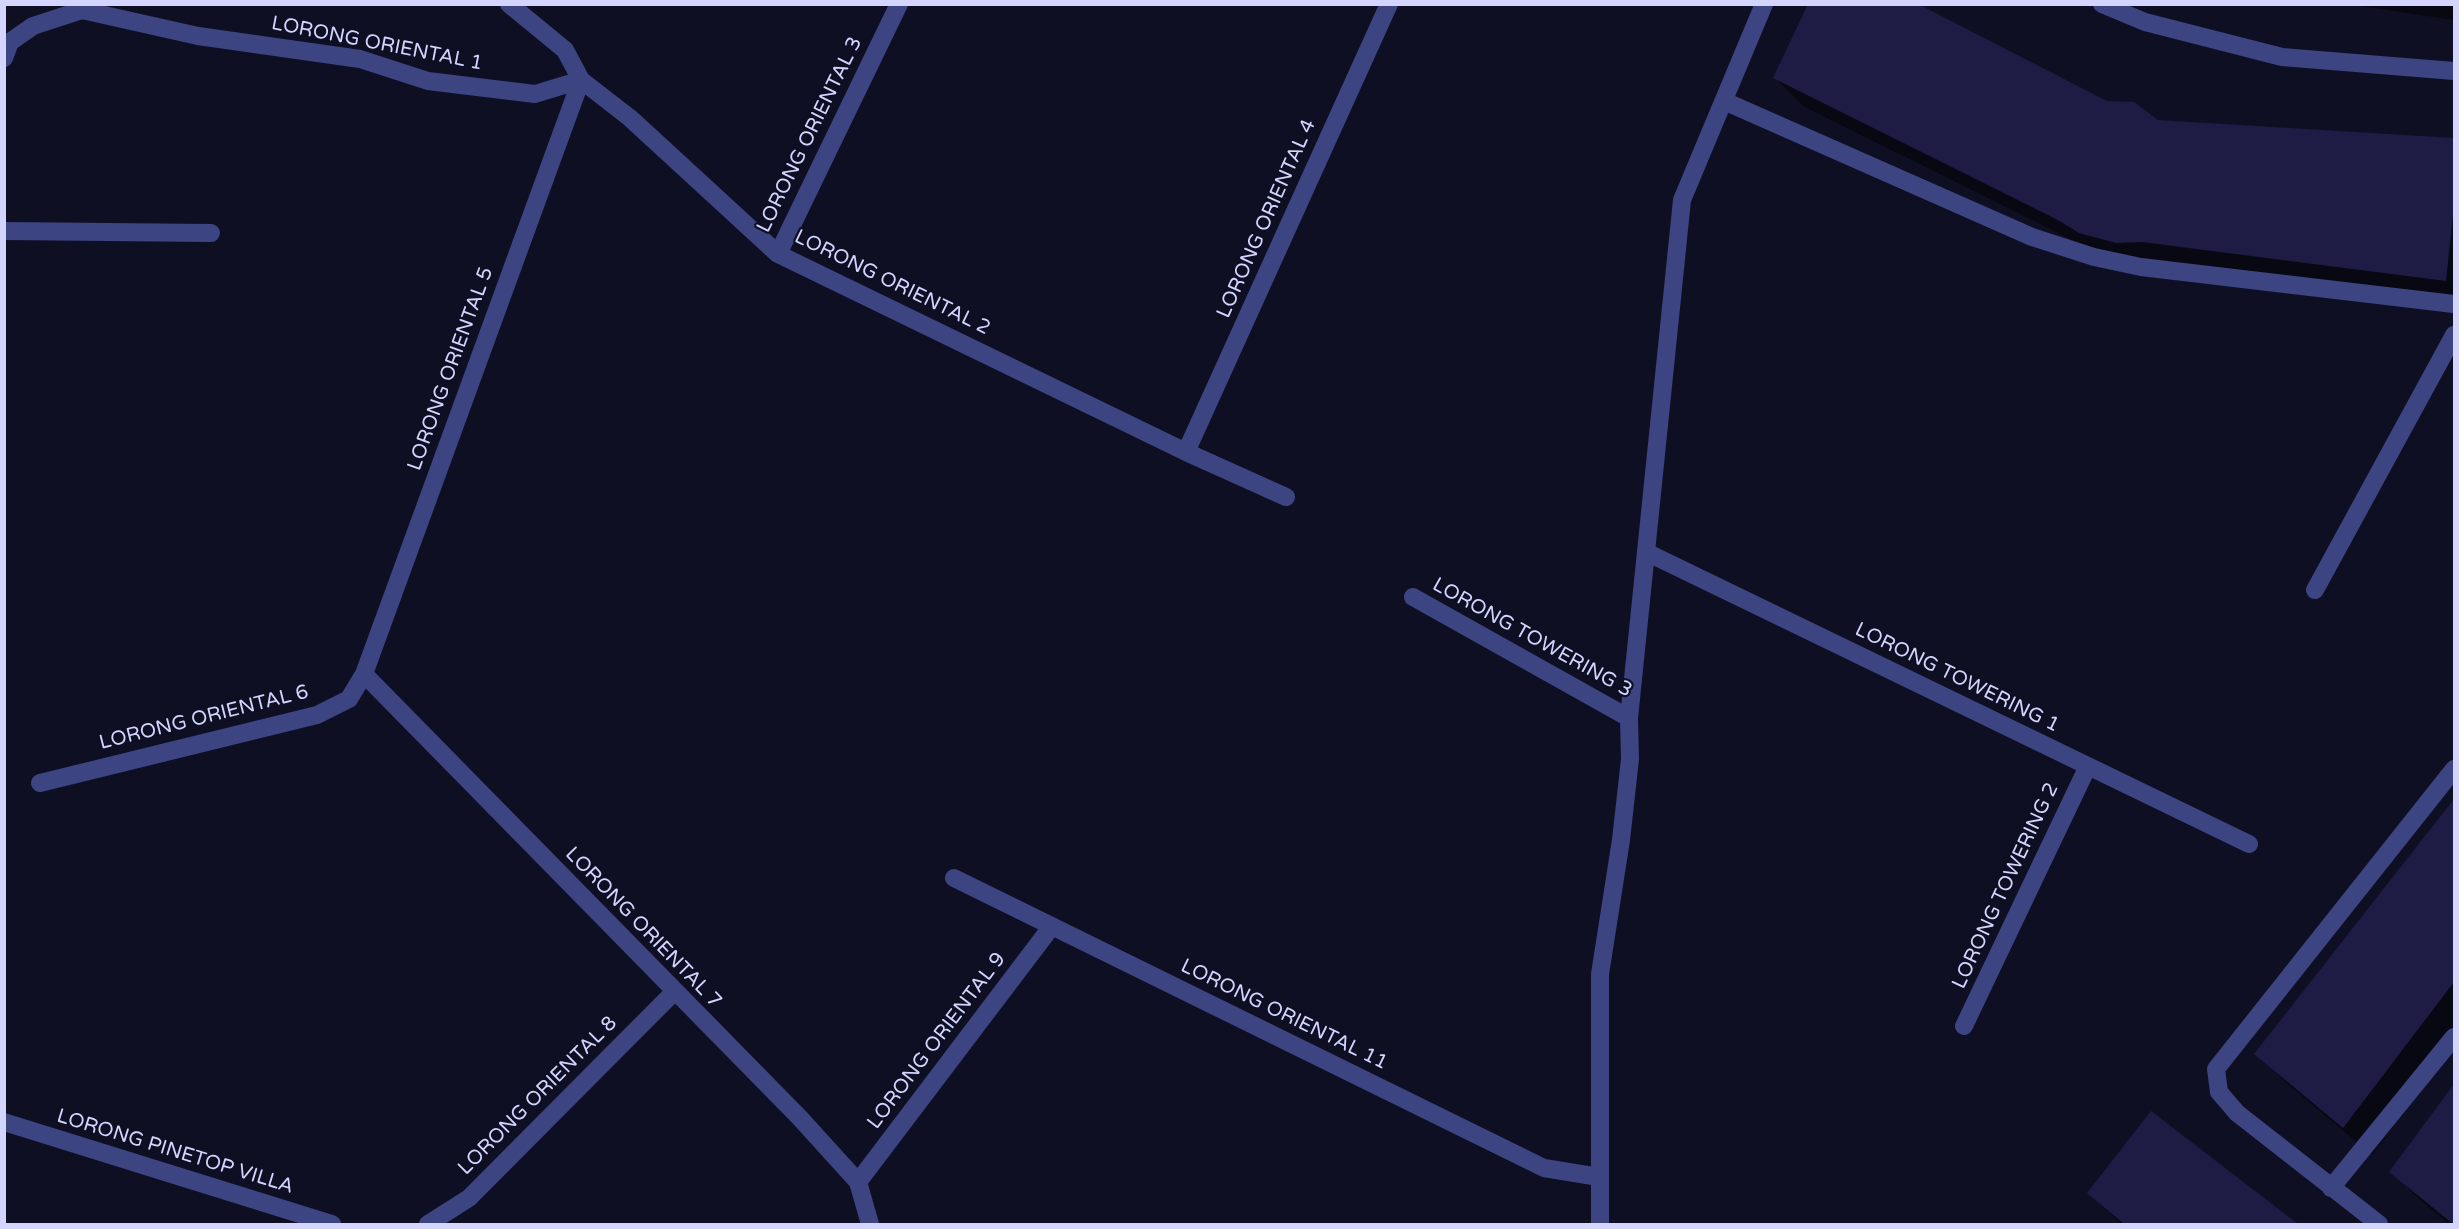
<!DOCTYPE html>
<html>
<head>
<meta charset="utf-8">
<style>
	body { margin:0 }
	#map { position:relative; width:2459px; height:1229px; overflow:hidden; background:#0f0f24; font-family:"Varela Round",sans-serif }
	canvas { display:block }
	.frame { position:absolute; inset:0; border:6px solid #d3d5fe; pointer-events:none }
</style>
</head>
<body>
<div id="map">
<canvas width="2459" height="1229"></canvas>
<div class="frame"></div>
</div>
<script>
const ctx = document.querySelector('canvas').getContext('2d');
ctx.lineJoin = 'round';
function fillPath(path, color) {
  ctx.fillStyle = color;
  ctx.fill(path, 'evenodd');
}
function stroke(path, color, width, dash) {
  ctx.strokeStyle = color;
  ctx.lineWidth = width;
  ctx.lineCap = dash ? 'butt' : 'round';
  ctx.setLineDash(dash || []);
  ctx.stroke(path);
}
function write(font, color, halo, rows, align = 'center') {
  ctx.font = font + ' "Varela Round",sans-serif';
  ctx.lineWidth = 4.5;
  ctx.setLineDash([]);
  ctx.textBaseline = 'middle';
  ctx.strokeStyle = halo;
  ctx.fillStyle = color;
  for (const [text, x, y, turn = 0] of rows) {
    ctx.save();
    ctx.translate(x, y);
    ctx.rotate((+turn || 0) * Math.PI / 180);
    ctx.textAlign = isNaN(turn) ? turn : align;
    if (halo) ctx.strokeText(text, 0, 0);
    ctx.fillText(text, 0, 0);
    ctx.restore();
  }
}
const shadow = new Path2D(`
	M2346,4h108v16z
	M1775,78l332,24 50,19 297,18v167l-283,-36 -85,-23 -283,-141z
	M2454,802v244l-82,109 -88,-74 -28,-28z
	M2454,1086v138h-5l-30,-25 -28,-28z
	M2151,1113l145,111h-175l-32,-31z`);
const building = new Path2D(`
	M1808,4h110l189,97 27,1 24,18 296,18v67l-8,76 -304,-39 -26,1 -37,-10 -23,-14 -283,-141z
	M2454,799v183l-111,146 -89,-74z
	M2454,1084v140h-1l-64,-52z
	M2151,1111l147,113h-174l-37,-31z`);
const minor = new Path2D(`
	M509,4l56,46 16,30 49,38 148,136 408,198 100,45
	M2102,4l43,18 137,35 172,14
	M4,58l6,-16 23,-16 49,-16 116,26 162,23 68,22 107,13 46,-14
	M1724,101l308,136 62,20 47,10 313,37
	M4,231l207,2
	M778,254l121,-250
	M1186,452l203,-448
	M1646,552l603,292
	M2315,590l139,-255
	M1413,597l216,121
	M364,674l436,444 58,64 12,42
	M40,783l277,-68 32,-16 15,-25 217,-594
	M954,878l590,290 55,9
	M1964,1026l124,-260
	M4,1122l328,102
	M858,1182l194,-256
	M2331,1188l123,-151
	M428,1224l41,-26 205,-206
	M1600,1224v-250l21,-134 9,-81 -1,-41 53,-518 82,-196
	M2379,1224l-142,-111 -18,-21 -3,-23 238,-300`);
const streetNames = [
	["LORONG ORIENTAL 1",377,44,11],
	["LORONG ORIENTAL 3",810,135,-64],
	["LORONG ORIENTAL 4",1267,219,-66],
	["LORONG ORIENTAL 2",892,283,26],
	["LORONG ORIENTAL 5",451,369,-70],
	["LORONG TOWERING 3",1532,638,29],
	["LORONG TOWERING 1",1957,678,26],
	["LORONG ORIENTAL 6",204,718,-14],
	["LORONG TOWERING 2",2006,886,-65],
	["LORONG ORIENTAL 7",643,928,46],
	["LORONG ORIENTAL 11",1284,1015,26],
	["LORONG ORIENTAL 9",937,1041,-53],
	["LORONG ORIENTAL 8",538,1096,-45],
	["LORONG PINETOP VILLA",175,1152,17]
];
fillPath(shadow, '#0007');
fillPath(building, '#1e1c44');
stroke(minor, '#3c4481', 18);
write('20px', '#d3d5fe', '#0f0f24', streetNames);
</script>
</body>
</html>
